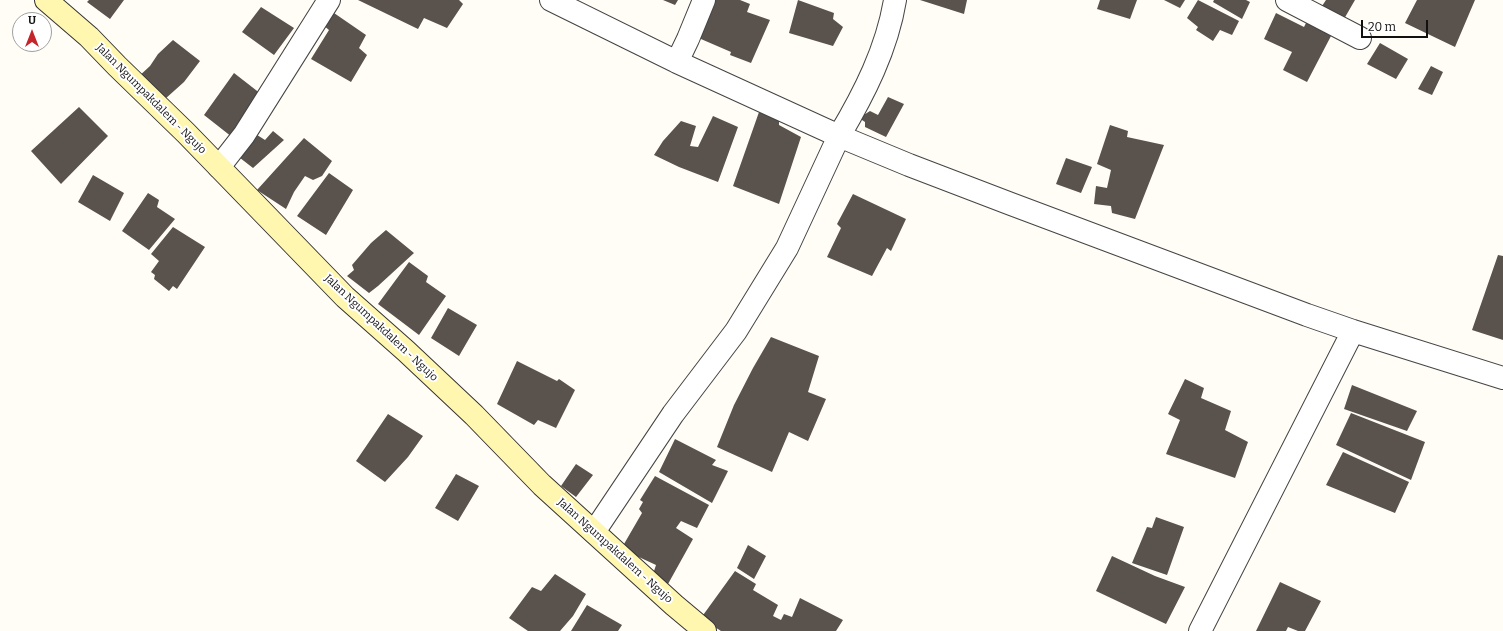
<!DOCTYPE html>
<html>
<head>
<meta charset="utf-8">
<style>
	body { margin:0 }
	#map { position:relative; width:1503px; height:631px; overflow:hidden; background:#fffdf5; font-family:Bitter,serif }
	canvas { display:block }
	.north { position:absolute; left:12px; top:12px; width:40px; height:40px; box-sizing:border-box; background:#fff; border:1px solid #a0a0a0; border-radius:50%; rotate:0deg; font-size:11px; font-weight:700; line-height:16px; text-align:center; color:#111 }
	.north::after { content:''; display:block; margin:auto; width:14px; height:18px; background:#c5242b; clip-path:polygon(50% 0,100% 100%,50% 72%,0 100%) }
	.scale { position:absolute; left:1361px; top:20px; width:67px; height:18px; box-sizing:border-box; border:2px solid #111; border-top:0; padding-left:5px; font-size:12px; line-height:14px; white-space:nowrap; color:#111; -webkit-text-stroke:3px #fff; paint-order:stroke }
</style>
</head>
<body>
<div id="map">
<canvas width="1503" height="631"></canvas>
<div class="north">U</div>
<div class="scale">20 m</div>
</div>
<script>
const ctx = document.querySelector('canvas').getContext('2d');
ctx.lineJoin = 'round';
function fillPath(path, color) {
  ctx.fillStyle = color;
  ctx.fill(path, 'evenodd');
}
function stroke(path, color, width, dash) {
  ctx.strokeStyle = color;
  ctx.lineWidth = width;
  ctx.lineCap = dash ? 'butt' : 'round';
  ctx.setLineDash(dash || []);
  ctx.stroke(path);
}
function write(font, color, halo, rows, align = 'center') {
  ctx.font = font + ' Bitter,serif';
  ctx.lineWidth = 4;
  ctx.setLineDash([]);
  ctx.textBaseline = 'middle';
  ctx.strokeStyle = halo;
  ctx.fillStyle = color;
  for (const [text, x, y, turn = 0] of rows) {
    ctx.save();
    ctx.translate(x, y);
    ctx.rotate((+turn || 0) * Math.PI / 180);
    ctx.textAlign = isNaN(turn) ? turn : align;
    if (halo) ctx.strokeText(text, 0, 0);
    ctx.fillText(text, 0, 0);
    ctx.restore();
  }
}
const building = new Path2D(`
	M89,0h35l-14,19 -23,-17z
	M358,0h101l4,4 -16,24 -23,-10 -6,11z
	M663,0h15l-3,5z
	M707,0h33l10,4 -3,8 23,8 -19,43 -21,-8 1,-3 -37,-16z
	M798,0l36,13 -1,6 10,8 -10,19 -44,-13z
	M920,0h47l-3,14z
	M1100,0h37l-7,19 -33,-10z
	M1164,0h21l-5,8z
	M1198,0l41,21 -7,14 -12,-5 -7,11 -17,-11 2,-3 -11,-9z
	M1214,0h32l4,2 -8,17 -29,-17z
	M1326,0h29l-11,19 -22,-13z
	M1417,0h58l-20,47 -50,-24z
	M261,7l33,21 -20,27 -32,-23z
	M334,13l32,22 -7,13 8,7 -16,27 -40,-23 18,-29 -6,-5z
	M1276,13l28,14 3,-6 24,15 -24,46 -24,-12 9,-18 -28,-13z
	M173,40l27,21 -16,21 -19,17 -28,-21 13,-12 8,-12z
	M1380,43l28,16 -12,20 -29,-15z
	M1431,66l12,6 -11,23 -14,-6z
	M234,73l27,21 -29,43 -28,-22z
	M888,97l16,7 -18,33 -21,-10v-5l-6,-4 11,-7 8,4z
	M79,107l29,29 -47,48 -30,-33z
	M759,112l20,5v8l22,12 -22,67 -46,-18z
	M713,116l25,11 -20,55 -39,-15 -25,-12 9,-14 18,-20 15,5 -6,20 8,1z
	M1110,125l18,6 -1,6 37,8 -29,74 -23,-6 -1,-7 -17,-2 2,-18 11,2 4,-18 -14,-6z
	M273,131l11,9 -31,28 -18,-14 19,-21 11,7z
	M304,138l28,23 -10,15 -9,4 -8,-4 -11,16 -8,17 -29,-19z
	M1066,158l26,9 -11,26 -25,-9z
	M329,173l24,17 -27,45 -29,-19z
	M93,175l31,18 -14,28 -32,-19z
	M148,193l11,7 -2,7 18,12 -26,31 -27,-19z
	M853,194l53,25 -15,32 -4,-3 -15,28 -45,-19 14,-29 -4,-4z
	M173,227l32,20 -28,42 -4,-3 -4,5 -15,-12 1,-4 -4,-3 8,-11 -8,-7z
	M386,230l28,23 -36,33 -9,7 -22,-17 7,-6 -2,-5 19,-22z
	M1498,255l5,1v84l-31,-10z
	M409,262l19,14 -2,6 20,14 -27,39 -41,-31z
	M448,308l29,17 -18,31 -28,-18z
	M771,337l48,19 -11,36 18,7 -18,42 -19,-9 -17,40 -55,-25 17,-42 19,-37z
	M517,361l40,20 2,-2 16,11 -19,38 -18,-8 -4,5 -37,-21z
	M1185,379l19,9 -3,10 30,13 -6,19 23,12 -13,36 -69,-24 14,-34 -12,-6z
	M1352,385l65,26 -10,20 -63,-22z
	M1351,413l74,29 -14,38 -75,-35z
	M388,414l35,22 -15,21 -23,25 -29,-21z
	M675,439l41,21 -4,5 16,6 -16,32 -53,-31z
	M1343,452l66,30 -14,31 -69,-28z
	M576,464l17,11 -17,22 -15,-11z
	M456,474l23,12 -21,35 -23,-13z
	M655,476l54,29 -12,23 -16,-7 -5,7 17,11 -25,45 -16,-7 4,-12 -28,-13 -4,-8 18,-31 -3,-4 4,-7 -3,-2z
	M1156,517l28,10 -17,48 -35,-12 15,-36 5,1z
	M748,545l18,11 -12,23 -17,-11z
	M1112,556l43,20 30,11 -19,37 -70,-33z
	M735,571l21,13 -3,6 25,15 -5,11 8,4 3,-6 8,3 8,-19 43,22 -7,11h-115l-20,-13z
	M555,574l31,20 -13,22 -13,15h-32l-19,-13 23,-31 9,4z
	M1280,582l41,19 -16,30h-7l-10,-4 -2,4h-30z
	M587,605l35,20 -4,6h-47z`);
const street = new Path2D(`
	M551,0l126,62 162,74 -52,112 -51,83 -63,83 -79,118
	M895,0c-8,49 -31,94 -56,136l70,29 102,39 296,111 46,16 150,47
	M1287,0l73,38
	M677,62l11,-23 16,-39
	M219,167l25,-32 85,-135
	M1200,631l153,-300`);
const secondary = new Path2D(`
	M46,0l43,37 28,29 69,67 159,164 61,54 68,64 68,70 132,120 31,26`);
const streetNames = [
	["Jalan Ngumpakdalem - Ngujo",151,99,45],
	["Jalan Ngumpakdalem - Ngujo",381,328,43],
	["Jalan Ngumpakdalem - Ngujo",615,551,42]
];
fillPath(building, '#5a524d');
stroke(street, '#444', 24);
stroke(secondary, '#333', 24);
stroke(street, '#fff', 22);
stroke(secondary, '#fff7b0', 22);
write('11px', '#111', '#fff', streetNames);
</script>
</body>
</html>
